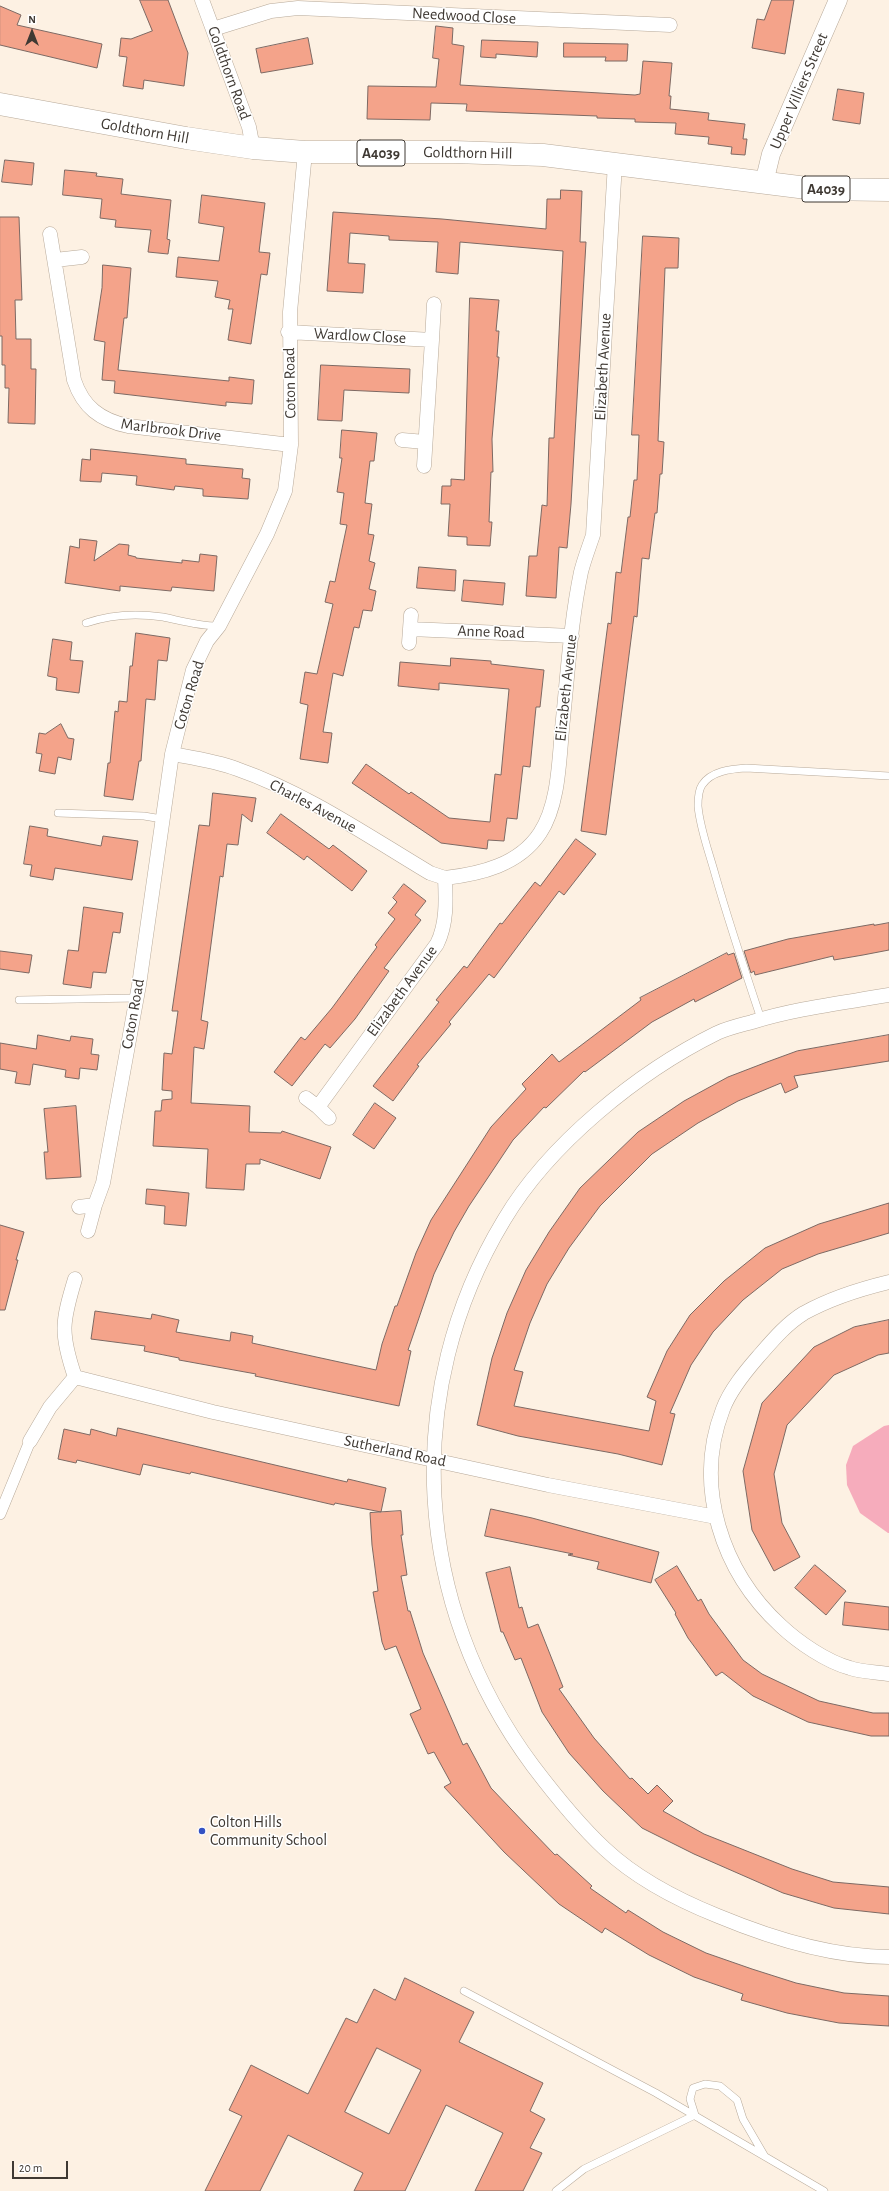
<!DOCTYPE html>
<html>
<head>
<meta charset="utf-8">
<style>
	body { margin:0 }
	#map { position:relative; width:889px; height:2191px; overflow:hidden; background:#fdf1e3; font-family:"Alegreya Sans",sans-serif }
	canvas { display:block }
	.north { position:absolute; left:12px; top:12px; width:40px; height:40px; -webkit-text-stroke:3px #fff; paint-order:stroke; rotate:0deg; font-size:11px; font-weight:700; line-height:16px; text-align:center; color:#3f3933 }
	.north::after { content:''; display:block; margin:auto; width:14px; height:18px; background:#3f3933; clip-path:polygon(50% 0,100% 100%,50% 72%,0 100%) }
	.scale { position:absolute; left:12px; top:2161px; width:56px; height:18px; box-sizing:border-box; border:2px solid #3f3933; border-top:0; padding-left:5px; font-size:12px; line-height:14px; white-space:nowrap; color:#3f3933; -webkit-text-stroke:3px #fff; paint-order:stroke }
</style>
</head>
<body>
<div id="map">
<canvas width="889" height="2191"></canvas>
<div class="north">N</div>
<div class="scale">20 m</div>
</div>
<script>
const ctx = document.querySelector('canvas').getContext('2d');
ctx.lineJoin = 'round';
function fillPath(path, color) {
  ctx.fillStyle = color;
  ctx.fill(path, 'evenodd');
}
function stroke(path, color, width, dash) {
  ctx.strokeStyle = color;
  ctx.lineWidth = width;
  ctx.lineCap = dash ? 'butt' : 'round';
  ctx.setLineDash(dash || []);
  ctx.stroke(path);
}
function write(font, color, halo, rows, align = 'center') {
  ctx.font = font + ' "Alegreya Sans",sans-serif';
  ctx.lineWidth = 3;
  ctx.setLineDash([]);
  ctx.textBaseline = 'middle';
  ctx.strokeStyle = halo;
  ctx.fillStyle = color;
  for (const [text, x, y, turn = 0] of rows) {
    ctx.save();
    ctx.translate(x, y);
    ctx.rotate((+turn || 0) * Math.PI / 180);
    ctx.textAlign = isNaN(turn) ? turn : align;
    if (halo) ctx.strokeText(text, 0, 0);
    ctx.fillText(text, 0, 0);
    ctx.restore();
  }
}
const green = new Path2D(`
	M889,1425v108h-1l-28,-20 -13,-28 -1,-20 7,-19 31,-20z`);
const building = new Path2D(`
	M140,0h28l20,53 -4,33 -40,-6 -1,9 -20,-3 4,-29 -8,-1 2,-18 10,1 21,-8z
	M772,0h22l-9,54 -33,-6 5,-29 7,1z
	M0,6l21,9 -4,10 85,19 -5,24 -97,-23z
	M436,26l17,2 -1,16 12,2 -4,39 175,10 5,-1 3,-33 29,2 -3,33h2l-1,13 39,4 -1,7 37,4 -2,15h4l-2,16 -14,-1 1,-7 -24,-3 1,-7 -34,-3 1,-11 -41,-1v-3l-38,-1v-2l-131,-5 1,-7 -36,-1 -1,17 -63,-1 1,-33 68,1 3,-28 -6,-1z
	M308,38l5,26 -52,9 -5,-24z
	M482,40l56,2 -1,15 -41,-3v4l-15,-1z
	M564,43l64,1 -1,17h-22l1,-4h-42z
	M838,89l26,4 -4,31 -27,-4z
	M5,160l29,3 -2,22 -30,-3z
	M65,170l32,3 -1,3 27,3 -2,15 50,6 -4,39 3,1 -2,14 -20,-2 3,-22 -36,-3 1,-7 -16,-2 2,-19 -39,-4z
	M561,190l21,1 -2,51h6l-15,262 -4,44 -8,-1 -3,51 -30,-2 3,-40h8l5,-51 5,1 2,-68h5l9,-187 -103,-9 -2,32 -22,-2 2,-30 -49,-2v-4l-39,-3 -2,30 17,1 -2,29 -36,-2 6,-79 109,7 104,10 1,-30h13z
	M202,195l63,8 -6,49 11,1 -3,22 -6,-1 -10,70 -23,-4 5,-31h-5l2,-9 -15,-3 3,-16 -42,-4 2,-20 41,4 5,-34 -25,-4z
	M0,217h19l3,83h-7l1,39h15v30h5l-1,55 -27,-1 1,-35h-4v-23h-3v-29h-2z
	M643,236l36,2 -1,30h-13l-7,173 6,1 -2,32h-2l-3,39h-2l-6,46 -7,-1 -5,59 -3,-1 -28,219 -25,-4 27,-208 3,1 5,-52 5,1 7,-56h2l4,-37h3l2,-45h-7z
	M103,265l28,3 -4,50h-3l-6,52 111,11v-4l25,3 -2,24 -26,-2v4l-112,-13 1,-12 -13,-1 3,-38 -11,-2 8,-52z
	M470,298l29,2 -3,31h3l-2,26h2l-7,82 1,33h-2l-2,50h3l-2,24 -23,-1v-8l-19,-1 2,-32h-9l1,-18h9v-7l13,1z
	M321,365l89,4 -1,24 -65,-3 -2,31 -24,-1z
	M342,430l35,3 -3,28h-4l-5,42 7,1 -4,30 6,1 -5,26 6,2 -6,26 7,2 -4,20 -9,-1 -4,18 -5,-1 -11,49 -10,-3 -10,59 9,1 -4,30 -28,-4 8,-54 -8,-2 5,-31 12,2 16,-70 -8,-2 5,-21 5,1 12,-57 -7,-1 4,-31 -7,-1 5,-34h-2z
	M91,449l95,10v5l57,5 -1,9 8,1 -2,20 -45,-3v-7l-28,-3 -1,4 -38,-5 1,-9 -35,-3 -1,9 -21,-1 2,-22 8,1z
	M80,539l17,2 -3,20 25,-17 10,1 -1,10 8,2v1l46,5v-3l17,2 1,-8 17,2 -3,35 -42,-4 -1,4 -51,-5v5l-55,-8 5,-37 9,2z
	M419,567l37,3 -1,21 -38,-3z
	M464,580l41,3 -2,22 -41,-4z
	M136,633l34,5 -3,23 -9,-1 -3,40 -9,-1 -5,62h-2l-6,39 -29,-4 4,-33h2l5,-52 3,1 1,-11 8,1 3,-36h2z
	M53,639l19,3 -2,18 13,1 -4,32 -23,-3 1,-12 -9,-2z
	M451,658l40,3v3l53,6 -4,37h-4l-6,60 -7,-1 -6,53 -10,-1 -3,23 -16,-1 -1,9 -46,-6 -89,-60 14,-19 43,30 2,-2 38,26 41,4 5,-48 6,1 8,-86 -70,-6v7l-41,-4 2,-24 50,4z
	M61,724l7,14 6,1 -3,21 -13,-3 -3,17 -16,-3 3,-17 -6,-1 3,-20 6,1z
	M213,793l43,5 -4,24 -10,-8 -4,31 -11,-1 -4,33 -3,-1 -19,144 7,2 -4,27 -10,-2 -3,56 59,3 -1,26 32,1 1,-2 49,16 -11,32 -60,-20v5h-14l-2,26 -38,-2 2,-39 -55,-3 2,-35h6l1,-11 10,-1v-8l-10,-1 2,-37 8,1 6,-43h-6l27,-186 10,1z
	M281,814l48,35 4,-4 34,26 -15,20 -45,-35 -3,4 -37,-27z
	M30,826l18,3 -1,7 54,10 2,-10 35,5 -6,39 -77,-12 -2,12 -23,-4 2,-11 -8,-1z
	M576,839l20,15 -32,41 -5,-4 -65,87 -5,-4 -40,48 2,2 -34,41 2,1 -26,35 -20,-15 66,-84 -3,-2 28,-34 3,2 33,-45 2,1 33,-42 5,4z
	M404,884l22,17 -11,14 6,5 -37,48 5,3 -34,48 -25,29 -5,-4 -33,42 -18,-14 27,-35 4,3 27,-32 45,-61 -2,-2 20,-26 -7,-6 9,-11 -4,-4z
	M84,907l39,6 -3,20 -7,-1 -7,41 -13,-1 -2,16 -28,-4 5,-34 10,1z
	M889,923v27l-26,5 -29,5 -1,-4 -78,19 -1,-4 -3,2 -7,-22 44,-12 86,-15v1z
	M0,951l32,4 -3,18 -29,-4z
	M727,953l1,2 6,-2 8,25 -47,24 -1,-3 -42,23 -67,50 -1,-1 -38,37 -2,-1 -31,33 -44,66 -15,26 -20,42 -26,76 3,1 -12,55 -144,-30 1,-2 -77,-14v-2l-35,-7 1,-5 -54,-7 4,-28 56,8 1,-5 27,6 -3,12 54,9 1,-9 22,4 -1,7 124,27 6,-26 13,-38h2l19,-53 15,-33 60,-93 35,-38 -4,-5 30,-30 7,8 82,-62 -1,-2z
	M38,1035l32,6 1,-5 22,3 -2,15 8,1 -2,15 -17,-2 -1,11 -14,-2 1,-7 -33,-6 -3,21 -15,-2 2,-11 -17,-3v-26l36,6z
	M889,1035v26l-95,15 4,11 -13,6 -4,-10 -43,18 -40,22 -46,31 -52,52 -31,42 -22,36 -17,39 -16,47 9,2 -9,34 135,25 7,-30 -9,-4 20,-46 23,-36 34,-34 41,-33 54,-24 70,-21v30l-71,21 -36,15 -39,31 -30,32 -22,33 -21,48 5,1 -13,51 -44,-11 -100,-18 -41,-11 15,-67 15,-45 19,-43 23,-38 31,-44 58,-56 46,-31 44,-24 39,-15 30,-11z
	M375,1103l21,15 -22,31 -21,-14z
	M76,1106l5,71 -35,2 -2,-27h4l-4,-43z
	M147,1189l42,4 -3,33 -22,-2 1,-18 -19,-2z
	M0,1225l24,7 -8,28h2l-13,50h-5z
	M889,1320v33l-11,2 -44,20 -47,50 -13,49 8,49 18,34 -26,14 -22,-41 -9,-59 19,-68 52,-56 40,-20z
	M118,1428l229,54 1,-3 38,9 -5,24 -46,-9 -1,2 -143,-33 -1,2 -47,-10 -3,11 -63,-15 -1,3 -18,-4 6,-30 26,6 1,-6 25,7z
	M491,1509l41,9 127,34 -8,31 -54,-14 2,-7 -31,-7 5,-1 -88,-18z
	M401,1511l2,24h-2l6,40 -6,1 7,35h2l13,42 40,92 4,-2 24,45 39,41 25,26 2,-1 35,32 -2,2 36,25 2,-3 35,22 43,21 46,16 44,14 48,10 45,3v30l-50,-3 -52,-10 -46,-13 2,-6 -49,-17 -45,-22 -44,-27 -3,5 -43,-29 -55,-52 -60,-65 7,-4 -17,-31 -6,2 -18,-40 11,-5 -25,-63 -11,4 -3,-8 -9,-50 5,-1 -6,-46 -2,-32z
	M815,1565l31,26 -20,24 -31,-27z
	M677,1566l21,35 3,-2 8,15 34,46 19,14 57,27 54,12h16v23h-18l-63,-14 -55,-26 -31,-24 -6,4 -28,-38 -13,-24 1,-1 -21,-33z
	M510,1567l9,41 3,-1 6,21 10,-4 25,63 -4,2 35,49 36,41 2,-1 16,16 9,-9 16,16 -10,10 41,23 88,35 41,13 56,5v27l-55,-6 -51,-15 -89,-39 -52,-26 -39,-37 -34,-38 -27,-41 -21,-54 -6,2 -12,-28h-2l-15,-59z
	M845,1602l44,5v23l-46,-5z
	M405,1978l69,34 -15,30 84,41 -13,28 15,8 -15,29 12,5 -19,38h-48l28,-58 -57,-28 -41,86h-51l9,-18 -75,-38 -28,56h-55l37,-75 -13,-6 22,-45 57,29 38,-76 11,5 17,-34 21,11zM377,2048l44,22 -32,64 -44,-22z`);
const service = new Path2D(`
	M86,623c26,-9 50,-10 77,-6 19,4 36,9 55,9
	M58,813l86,3 18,3
	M19,1000l118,-2
	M761,1019c-16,-48 -32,-96 -46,-145 -6,-22 -15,-45 -17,-68 0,-7 0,-15 4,-21 9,-14 29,-16 44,-17l143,8
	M464,1991l192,102 168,98
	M556,2191l28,-22 111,-54 -5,-16 3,-11 12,-4 15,2 17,14 6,19 21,36`);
const pedestrian = new Path2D(`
	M0,1514l30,-73`);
const minor = new Path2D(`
	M202,0l47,127 4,21
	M213,29l58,-18 27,-3 372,17
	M50,234l24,146c9,27 26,40 54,46l163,19
	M55,260l27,-3
	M288,332l144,8 2,-36
	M402,440l23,2
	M424,466l8,-126
	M411,615l-1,14 162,7
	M409,643l1,-14
	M172,754c22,4 44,7 65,15 69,24 131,67 193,104l15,5
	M889,995c-46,8 -92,13 -137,27 -11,3 -24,6 -35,11 -79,39 -168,111 -213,187 -104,172 -91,385 29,546 22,29 45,58 72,83 32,30 73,51 113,67 53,22 113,41 171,41
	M306,1098l12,9 119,-163c10,-20 9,-44 8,-66 35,-4 74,-13 95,-45 20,-30 19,-78 23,-114 5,-49 8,-99 18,-147 3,-12 8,-25 12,-37l22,-372
	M318,1107l11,11
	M95,1205l8,-22 36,-198 33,-231 21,-84 14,-29 12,-15 48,-92 18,-43 6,-46 -1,-133 15,-160
	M79,1207l16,-2 -7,26
	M75,1279c-13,43 -15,54 0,98l138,35 335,73 168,32
	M889,1282c-29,7 -58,16 -85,31 -18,11 -32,28 -46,44 -13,15 -28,33 -35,52 -30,77 -1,163 58,217 17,16 46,36 69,42 12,4 26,4 39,6
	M30,1441l20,-34 25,-30`);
const tertiary = new Path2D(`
	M764,183l7,-29 67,-154`);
const primary = new Path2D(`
	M0,104l186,34 67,10 52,4h149l89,3 272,34 74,1`);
const markers = [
	[202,1831,4,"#3452c3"]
];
const shields = [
	[381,153,48],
	[826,189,48]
];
const shieldNames = [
	["A4039",381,153],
	["A4039",826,189]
];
const streetNames = [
	["Needwood Close",464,16,3],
	["Goldthorn Road",229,73,70],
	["Upper Villiers Street",799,91,-67],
	["Goldthorn Hill",145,131,10],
	["Goldthorn Hill",468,153,1],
	["Wardlow Close",360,336,3],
	["Elizabeth Avenue",603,367,-87],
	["Coton Road",290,383,-91],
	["Marlbrook Drive",171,430,7],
	["Anne Road",491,632,2],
	["Elizabeth Avenue",566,688,-84],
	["Coton Road",189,695,-73],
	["Charles Avenue",313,806,28],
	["Elizabeth Avenue",402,991,-54],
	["Coton Road",133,1014,-80],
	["Sutherland Road",395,1451,12]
];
const poiNames = [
	["Colton Hills",210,1822],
	["Community School",210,1840]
];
fillPath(green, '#f6acbc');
fillPath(building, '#f4a38a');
stroke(building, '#7d6963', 1);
stroke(service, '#b7a999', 8);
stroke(pedestrian, '#b7a999', 12);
stroke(minor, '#b7a999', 15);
stroke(tertiary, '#b7a999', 19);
stroke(primary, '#b7a999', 23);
stroke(service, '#fff', 7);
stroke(pedestrian, '#fff', 11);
stroke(minor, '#fff', 14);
stroke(tertiary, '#fff', 18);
stroke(primary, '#fff', 22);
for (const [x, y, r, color] of markers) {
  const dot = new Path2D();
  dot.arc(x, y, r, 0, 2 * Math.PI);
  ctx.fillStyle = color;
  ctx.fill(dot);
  stroke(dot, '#fff', 1.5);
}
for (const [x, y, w] of shields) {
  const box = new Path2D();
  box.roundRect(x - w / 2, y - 13, w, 26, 3);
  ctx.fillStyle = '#fff';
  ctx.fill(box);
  stroke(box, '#3f3933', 1);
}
write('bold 15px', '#3f3933', null, shieldNames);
write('16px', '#3f3933', '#fff', streetNames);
write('16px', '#3f3933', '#fff', poiNames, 'left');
</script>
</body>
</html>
